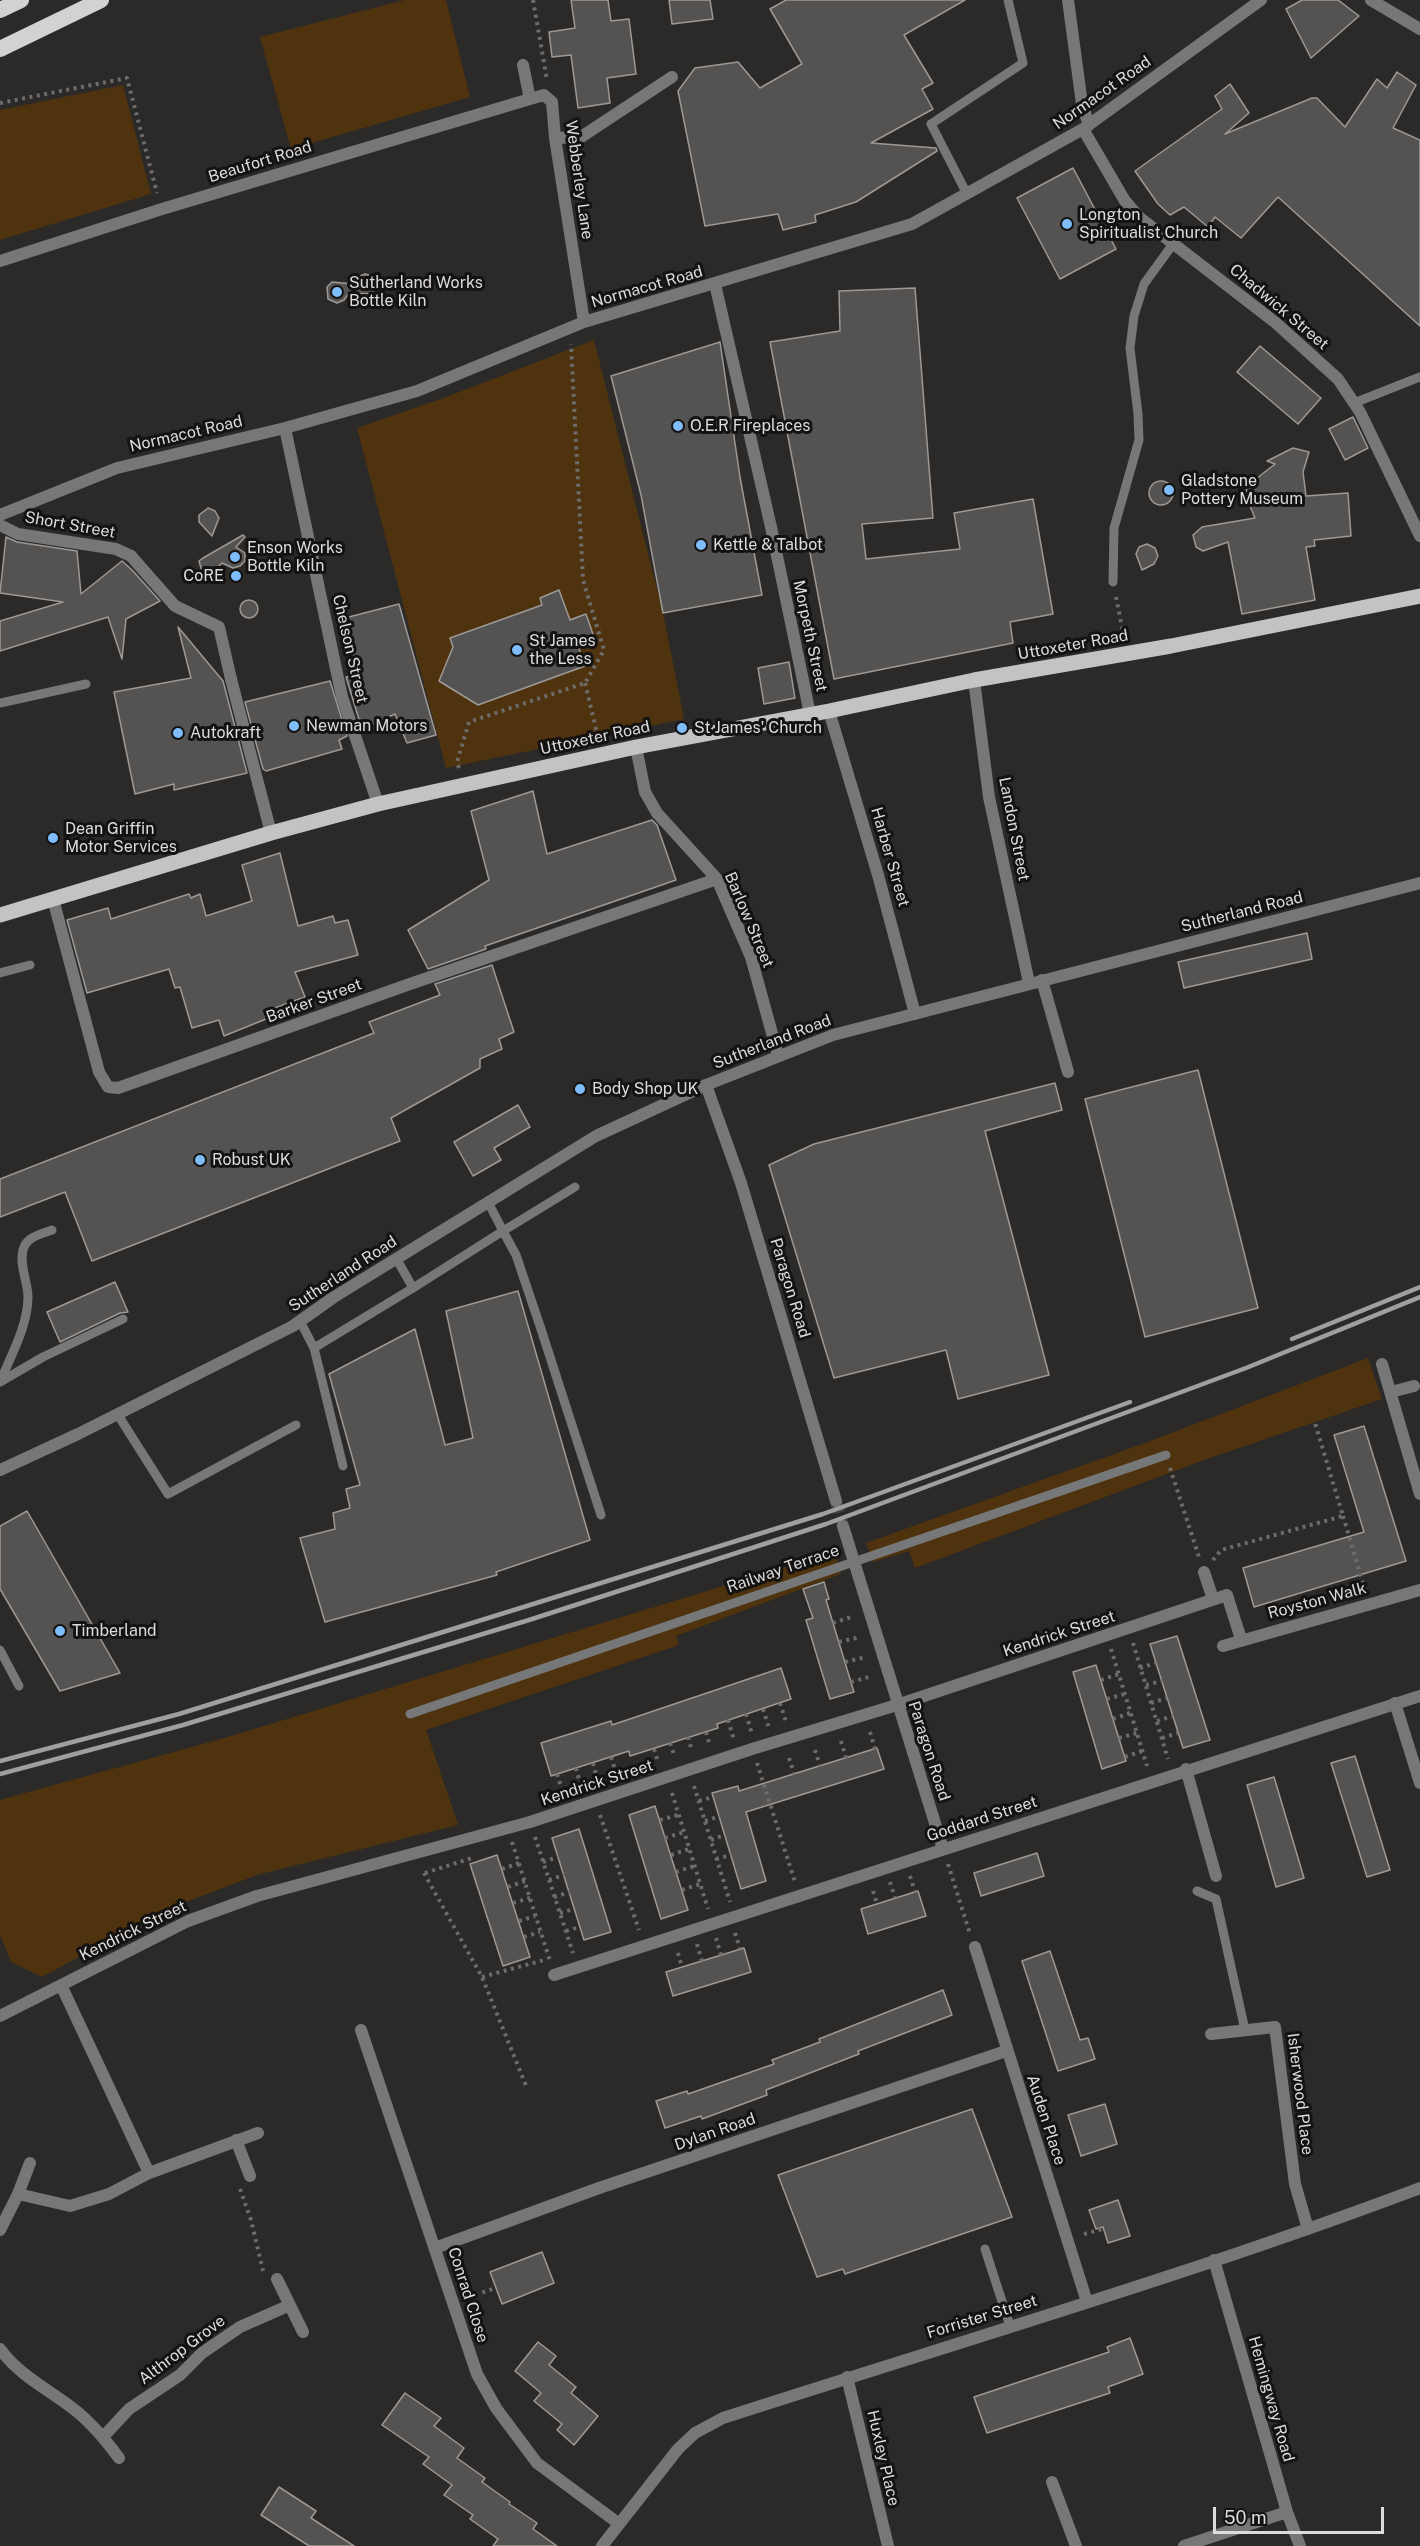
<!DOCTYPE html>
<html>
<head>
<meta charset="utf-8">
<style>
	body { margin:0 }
	#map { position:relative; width:1420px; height:2546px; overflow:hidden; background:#2c2a28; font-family:"Public Sans",sans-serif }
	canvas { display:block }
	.scale { position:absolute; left:1213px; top:2507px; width:171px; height:27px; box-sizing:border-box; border:3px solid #dedcdb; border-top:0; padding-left:8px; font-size:18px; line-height:21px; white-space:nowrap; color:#dedcdb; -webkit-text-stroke:4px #141312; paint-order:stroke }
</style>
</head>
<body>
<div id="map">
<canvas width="1420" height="2546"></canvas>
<div class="scale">50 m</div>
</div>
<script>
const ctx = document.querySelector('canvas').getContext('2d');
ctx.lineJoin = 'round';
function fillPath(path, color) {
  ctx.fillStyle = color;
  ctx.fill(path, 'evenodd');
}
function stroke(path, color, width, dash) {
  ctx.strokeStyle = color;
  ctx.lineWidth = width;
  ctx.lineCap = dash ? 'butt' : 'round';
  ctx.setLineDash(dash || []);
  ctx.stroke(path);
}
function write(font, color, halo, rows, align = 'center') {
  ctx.font = font + ' "Public Sans",sans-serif';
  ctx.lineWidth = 6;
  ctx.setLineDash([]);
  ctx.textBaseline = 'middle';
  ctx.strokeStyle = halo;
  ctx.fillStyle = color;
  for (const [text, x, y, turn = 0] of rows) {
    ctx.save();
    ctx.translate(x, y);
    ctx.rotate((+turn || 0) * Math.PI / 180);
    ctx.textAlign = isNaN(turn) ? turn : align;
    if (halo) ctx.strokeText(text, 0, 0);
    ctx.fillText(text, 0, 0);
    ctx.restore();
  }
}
const green = new Path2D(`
	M405,0h41l24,97 -179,52 -31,-112z
	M123,85l28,109 -151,46v-130z
	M594,340l69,273 21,106 -238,49 -89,-340 92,-32z
	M1368,1358l14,41 -178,61 -289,108 -6,-17 -36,11 -7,-19 279,-100z
	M835,1552l6,22 -165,62 3,9 -253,85 32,95 -201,50 -92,35 -123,67 -31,-15 -11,-27v-135l228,-63z`);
const building = new Path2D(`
	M571,0h37l3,21 18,-2 7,55 -29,4 3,25 -32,5 -7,-53 -19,2 -3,-25 26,-4z
	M669,0h41l3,19 -41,5z
	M786,0h179l-61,35 29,48 -11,6 11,20 -62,34 65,5 1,3 -81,51 -41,13 1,7 -33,8 -5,-16 -73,12 -27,-135 17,-23 43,-6 22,26 42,-24 -32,-55z
	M1302,0h36l21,16 -48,42 -25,-49z
	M1397,72l19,13 -23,43 27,12v186l-142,-129 -37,41 -26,-21 -7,10 -24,-20 -14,8 -12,-11 -23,-33 87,-62 -7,-13 15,-12 19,29 -24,21 87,-36h5l28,29 32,-48 10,9z
	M1073,168l43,81 -56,30 -43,-81z
	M365,274l7,2 4,6 -1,7 -5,5 -21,-1 -5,7 -7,3 -9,-4 -1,-12 5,-5 21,2 5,-7z
	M915,288l18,230 -71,6 4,35 94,-10 -6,-36 79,-14 20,115 -43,8 3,21 -179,36 -64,-337 70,-11 -1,-40z
	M720,342l20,135 22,118 -99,18 -22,-118 -30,-119z
	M1260,346l61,52 -23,26 -61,-52z
	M1353,417l15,31 -23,12 -16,-31z
	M1293,448l16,4 -6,20 3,24 42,-3 3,43 -37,4 1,6 -9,1 9,53 -73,14 -14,-72 -25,9 -7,-4 -3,-12 9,-8 53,-9 -9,-22 1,-10 28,-22 -8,-3z
	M1149 493a12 12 0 1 1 24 0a12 12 0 1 1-24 0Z
	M208,508l7,3 4,7 -7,18 -13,-14v-7z
	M243,535l2,2 -9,10 9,6v8l-5,5 -7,2 -11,-5 -12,11 -8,-2 -3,-11 4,-3z
	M6,537l11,5 60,9 4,43 41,-33 10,9 28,31 -34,18 -4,40 -14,-42 -108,34v-30l63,-19 -63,-9z
	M1147,544l8,4 3,8 -4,8 -12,6 -6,-16 3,-7z
	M559,590l11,30 16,-6 9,26 -17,6 7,20 -107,39 -39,-24 14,-34 -3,-9 92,-33 -2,-7z
	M240 609a9 9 0 1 1 18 0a9 9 0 1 1-18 0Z
	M399,604l37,131 -29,8 -12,-29 -33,15 -16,-52 12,-3 -13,-56z
	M178,627l45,54 24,92 -73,17v-6l-39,10 -21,-102 77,-14z
	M789,662l6,36 -31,6 -6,-36z
	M330,681l17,55 -8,4 3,9 -76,22 -3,-2 -18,-67z
	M533,791l14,63 105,-34 5,5 19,55 -191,66 1,3 -58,20 -20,-39 81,-50 -18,-69z
	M280,853l18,73 35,-10 2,7 13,-3 10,35 -63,17 10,25 -41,15 2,7 -42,17 -5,-16 -27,8 -12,-41 -5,1 -6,-19 -82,24 -20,-73 41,-12 3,11 78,-25 2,4 9,-4 6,22 46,-15 -10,-36z
	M1307,933l5,26 -128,29 -6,-26z
	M492,965l22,67 -15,7 3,10 -22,10v9l-89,50 9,23 -308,120 -27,-69 -65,25v-38l374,-146 -5,-11 71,-27 -5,-11z
	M1198,1070l60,238 -113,29 -60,-238z
	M1055,1083l7,27 -77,21 64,244 -91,24 -12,-49 -112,28 -65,-213 45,-21z
	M518,1105l12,22 -36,21 7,12 -28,16 -19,-34z
	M115,1282l13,30 -8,1 -60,29 -13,-30z
	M518,1291l72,249 -94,32 1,3 -172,47 -25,-84 35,-9 -2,-16 17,-5 -4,-19 14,-4 -31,-111 86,-45 30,116 28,-7 -27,-127z
	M1364,1426l42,135 -152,46 -11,-39 121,-36 -30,-97z
	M27,1511l93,162 -60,18 -60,-102v-63z
	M824,1582l5,17 -3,1 28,92 -24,7 -24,-79 7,-2 -10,-29z
	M1177,1636l33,104 -27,8 -33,-104z
	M1096,1665l30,96 -24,8 -29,-97z
	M781,1668l10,31 -74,25 1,4 -88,28 -1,-5 -78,25 -10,-33 70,-22 1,4z
	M877,1748l7,21 -138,43 20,69 -25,8 -29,-96 26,-7 1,5z
	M1355,1756l35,114 -23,7 -36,-114z
	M1274,1777l30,101 -28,9 -29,-102z
	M655,1806l33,104 -27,9 -32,-104z
	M579,1829l32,103 -27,8 -32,-102z
	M1037,1853l7,23 -63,20 -7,-23z
	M497,1855l33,102 -27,9 -33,-102z
	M918,1891l8,25 -58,18 -7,-25z
	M744,1948l7,24 -78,24 -7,-24z
	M1050,1951l30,89 8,-2 7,21 -37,12 -36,-110z
	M943,1990l9,25 -94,36 1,3 -93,36 1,5 -65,24 -1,-3 -36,12 -9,-27 31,-10 1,3 86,-30 -2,-4 48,-18 -1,-3z
	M1105,2104l12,40 -36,12 -13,-41z
	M972,2109l40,108 -167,57 -2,-5 -26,8 -39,-102z
	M1118,2200l12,36 -22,7 -5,-16 -7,2 -7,-19z
	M542,2252l12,31 -52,21 -12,-32z
	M1130,2338l13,36 -35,13 2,6 -123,40 -13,-36 135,-45 -2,-5z
	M538,2342l18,14 -7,9 27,22 -5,6 27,23 -24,29 -17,-15 5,-6 -28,-23 7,-8 -26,-22z
	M405,2393l36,25 -7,8 30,22 -7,10 28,20 -3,4 28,20 -1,2 28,19 -4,6 24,17h-64l5,-7 -28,-20 3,-4 -29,-20 8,-10 -29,-21 6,-7 -47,-32z
	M279,2487l37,24 -5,7 43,28h-45l-48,-31z`);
const minorTunnel = new Path2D(`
	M836,1501l7,25`);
const path = new Path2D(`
	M533,0l14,80
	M0,103l127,-25 30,115
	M1116,597l8,40
	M585,683l13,54
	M459,768l-2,-6 12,-40 116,-39 19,-33 -21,-70 -12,-236
	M1170,1468l29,89
	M1343,1516l22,74
	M1213,1560l8,-10 122,-34 -28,-93
	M833,1623l21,-7
	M839,1642l21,-5
	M1133,1643l35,116
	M1111,1649l36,117
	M845,1662l21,-5
	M1140,1668l16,-5
	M1101,1680l18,-6
	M851,1682l21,-6
	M1146,1685l16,-4
	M1107,1699l18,-5
	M780,1703l6,19
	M1151,1703l16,-5
	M763,1709l6,19
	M746,1714l6,20
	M1113,1719l17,-6
	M728,1720l6,20
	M1157,1721l16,-5
	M706,1732l4,14
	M870,1732l5,17
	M688,1737l4,14
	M1119,1738l18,-5
	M1162,1738l16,-5
	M841,1741l5,17
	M670,1743l5,14
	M654,1749l4,13
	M815,1750l5,16
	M611,1757l6,19
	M1125,1757l17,-6
	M789,1758l5,16
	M593,1763l5,19
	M757,1763l38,119
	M576,1768l5,19
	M557,1774l6,19
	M694,1786l36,116
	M672,1793l36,116
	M699,1801l14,-4
	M600,1815l39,115
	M660,1820l18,-5
	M705,1821l15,-5
	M535,1837l38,116
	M665,1838l19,-6
	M711,1840l14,-5
	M512,1842l38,119
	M671,1855l18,-6
	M716,1859l15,-4
	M543,1862l15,-5
	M948,1864l22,70
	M502,1869l17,-6
	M676,1872l18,-6
	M424,1873l58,104 45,111
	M425,1873l50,-16
	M910,1876l5,16
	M549,1880l15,-5
	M890,1882l5,16
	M508,1887l17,-6
	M682,1890l18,-6
	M873,1891l4,13
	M554,1897l16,-5
	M513,1903l17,-5
	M560,1913l14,-4
	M519,1921l16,-5
	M566,1931l14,-4
	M735,1933l5,16
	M524,1937l16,-5
	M716,1938l5,17
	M697,1944l5,17
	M678,1953l4,14
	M482,1977l62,-17
	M240,2189l11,31 12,51
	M1084,2234l19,-5
	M468,2297l28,-9`);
const service = new Path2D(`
	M967,194l-36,-70 92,-61 -15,-63
	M1354,403l66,-26
	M1113,582l1,-54 25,-88 -1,-26 -8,-66 4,-32 10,-32 29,-40
	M0,703l86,-19
	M0,973l30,-8
	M488,1202l15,29 72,-44
	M396,1258l17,30 90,-57 13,24 25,74 60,186
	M300,1321l14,27 99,-60
	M314,1348l29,118
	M0,1382c11,-26 28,-57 28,-85 0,-15 -9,-31 -5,-47 3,-13 18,-16 29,-20
	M0,1382l43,-25 80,-38
	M118,1415l50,79 128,-69
	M0,1650l19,36
	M410,1714l756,-259
	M1197,1891l19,8 29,131
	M985,2249l25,77`);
const pedestrian = new Path2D(`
	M131,556l44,50 44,21 12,52`);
const minor = new Path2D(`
	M1068,0l14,104 7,21
	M1371,0l49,29
	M523,65l7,34 14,-4 8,7 3,36 29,184
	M1083,129l42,72 15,17 136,105 62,56 22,33 60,124
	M555,138l26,-1 91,-60
	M0,261l162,-52 368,-110
	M715,284l56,243 39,187
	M285,428l57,269 36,107
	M0,515l117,-47 168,-40 132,-37 167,-69 328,-98 171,-95 178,-129
	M0,525l18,9 98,15 15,7
	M231,679l40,154
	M974,680l15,117 40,186
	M829,711l49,164 37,139
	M636,747l9,45 12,21 60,66 34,78 27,98
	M53,899l46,173 9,15 10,1 289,-103 310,-106
	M1042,980l26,92
	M706,1085l35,98 95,318
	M1382,1364l38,130
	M1391,1392l23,-6
	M843,1526l100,323
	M1204,1572l9,27
	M1223,1646l197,-56
	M1395,1703l25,80
	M1186,1769l30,107
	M975,1947l112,355
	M554,1975l866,-279
	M61,1985l88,188
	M0,2016l188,-95 69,-25 273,-74 222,-73 145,-44 330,-110 14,44
	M361,2030l116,344 19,34 41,55 81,60
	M1211,2034l64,-7 20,157 13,45
	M236,2140l14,36
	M18,2194l52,12 39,-12 40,-21 109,-40
	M0,2230l18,-36 12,-31
	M435,2248l164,-60 407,-137
	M1214,2260l73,252 13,34
	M277,2279l26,53
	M0,2349c19,26 46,39 71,58 19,14 34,32 48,51
	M847,2377l41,169
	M103,2437l26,-28 51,-34 22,-22 38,-26 50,-22
	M1052,2482l24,64
	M602,2546l76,-97 17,-16 28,-15c232,-75 469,-144 697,-230
	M1184,2546l103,-34`);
const tertiary = new Path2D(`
	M0,1470l78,-36 215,-108 41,-29 262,-161 110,-51 127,-50 587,-152`);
const primary = new Path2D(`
	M0,915l271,-82 107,-29 258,-57 193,-36 145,-31 197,-34 249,-50`);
const trunk = new Path2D(`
	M0,10l21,-10
	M0,49l101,-49`);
const rail = new Path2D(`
	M1292,1339l128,-52
	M0,1761l179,-47 644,-200 307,-112
	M0,1774l183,-49 346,-105 297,-96 420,-156 174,-71`);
const markers = [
	[1067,224,6,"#7ebdf9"],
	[337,292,6,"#7ebdf9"],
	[678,426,6,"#7ebdf9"],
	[1169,490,6,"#7ebdf9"],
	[701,545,6,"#7ebdf9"],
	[235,557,6,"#7ebdf9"],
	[236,576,6,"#7ebdf9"],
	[517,650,6,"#7ebdf9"],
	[294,726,6,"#7ebdf9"],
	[682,728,6,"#7ebdf9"],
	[178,733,6,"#7ebdf9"],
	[53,838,6,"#7ebdf9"],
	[580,1089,6,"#7ebdf9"],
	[200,1160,6,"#7ebdf9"],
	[60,1631,6,"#7ebdf9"]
];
const streetNames = [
	["Normacot Road",1102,93,-35],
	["Beaufort Road",260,162,-17],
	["Webberley Lane",579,180,82],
	["Normacot Road",647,287,-16],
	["Chadwick Street",1279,307,40],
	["Normacot Road",186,434,-13],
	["Short Street",70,525,10],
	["Morpeth Street",810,636,78],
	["Uttoxeter Road",1073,645,-10],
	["Chelson Street",350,649,77],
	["Uttoxeter Road",595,738,-12],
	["Landon Street",1014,829,79],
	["Harber Street",890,857,74],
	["Sutherland Road",1242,912,-14],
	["Barlow Street",749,920,67],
	["Barker Street",314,1001,-20],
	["Sutherland Road",772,1042,-21],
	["Sutherland Road",343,1274,-33],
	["Paragon Road",790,1288,73],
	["Railway Terrace",783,1569,-19],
	["Royston Walk",1317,1601,-15],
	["Kendrick Street",1059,1634,-18],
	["Paragon Road",929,1751,72],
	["Kendrick Street",597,1783,-18],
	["Goddard Street",982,1819,-18],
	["Kendrick Street",133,1931,-26],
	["Isherwood Place",1300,2094,83],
	["Auden Place",1046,2120,72],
	["Dylan Road",715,2132,-19],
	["Conrad Close",468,2295,72],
	["Forrister Street",982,2317,-17],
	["Althrop Grove",182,2350,-37],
	["Hemingway Road",1271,2399,74],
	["Huxley Place",883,2458,77]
];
const poiNames = [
	["Longton",1079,215],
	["Spiritualist Church",1079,233],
	["Sutherland Works",349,283],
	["Bottle Kiln",349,301],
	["O.E.R Fireplaces",690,426],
	["Gladstone",1181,481],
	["Pottery Museum",1181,499],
	["Kettle & Talbot",713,545],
	["Enson Works",247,548],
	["Bottle Kiln",247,566],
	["CoRE",224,576,"right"],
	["St James",529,641],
	["the Less",529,659],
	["Newman Motors",306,726],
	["St James' Church",694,728],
	["Autokraft",190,733],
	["Dean Griffin",65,829],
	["Motor Services",65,847],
	["Body Shop UK",592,1089],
	["Robust UK",212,1160],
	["Timberland",72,1631]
];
fillPath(green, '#4f330e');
fillPath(building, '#555351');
stroke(building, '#9c9997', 1.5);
stroke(minorTunnel, '#474543', 12, [12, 6]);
stroke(path, '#6e6c6b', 4, [3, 4.5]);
stroke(service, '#767778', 9);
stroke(pedestrian, '#767778', 12);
stroke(minor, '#767778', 12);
stroke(tertiary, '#767778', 12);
stroke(primary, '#c1c3c5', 15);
stroke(trunk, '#d0d2d4', 16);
stroke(rail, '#a19f9e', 4.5);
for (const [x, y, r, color] of markers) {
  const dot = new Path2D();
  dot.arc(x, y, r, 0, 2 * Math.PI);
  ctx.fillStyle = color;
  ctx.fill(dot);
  stroke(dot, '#141312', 2);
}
write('16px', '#dedcdb', '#141312', streetNames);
write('16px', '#dedcdb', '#141312', poiNames, 'left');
</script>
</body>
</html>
